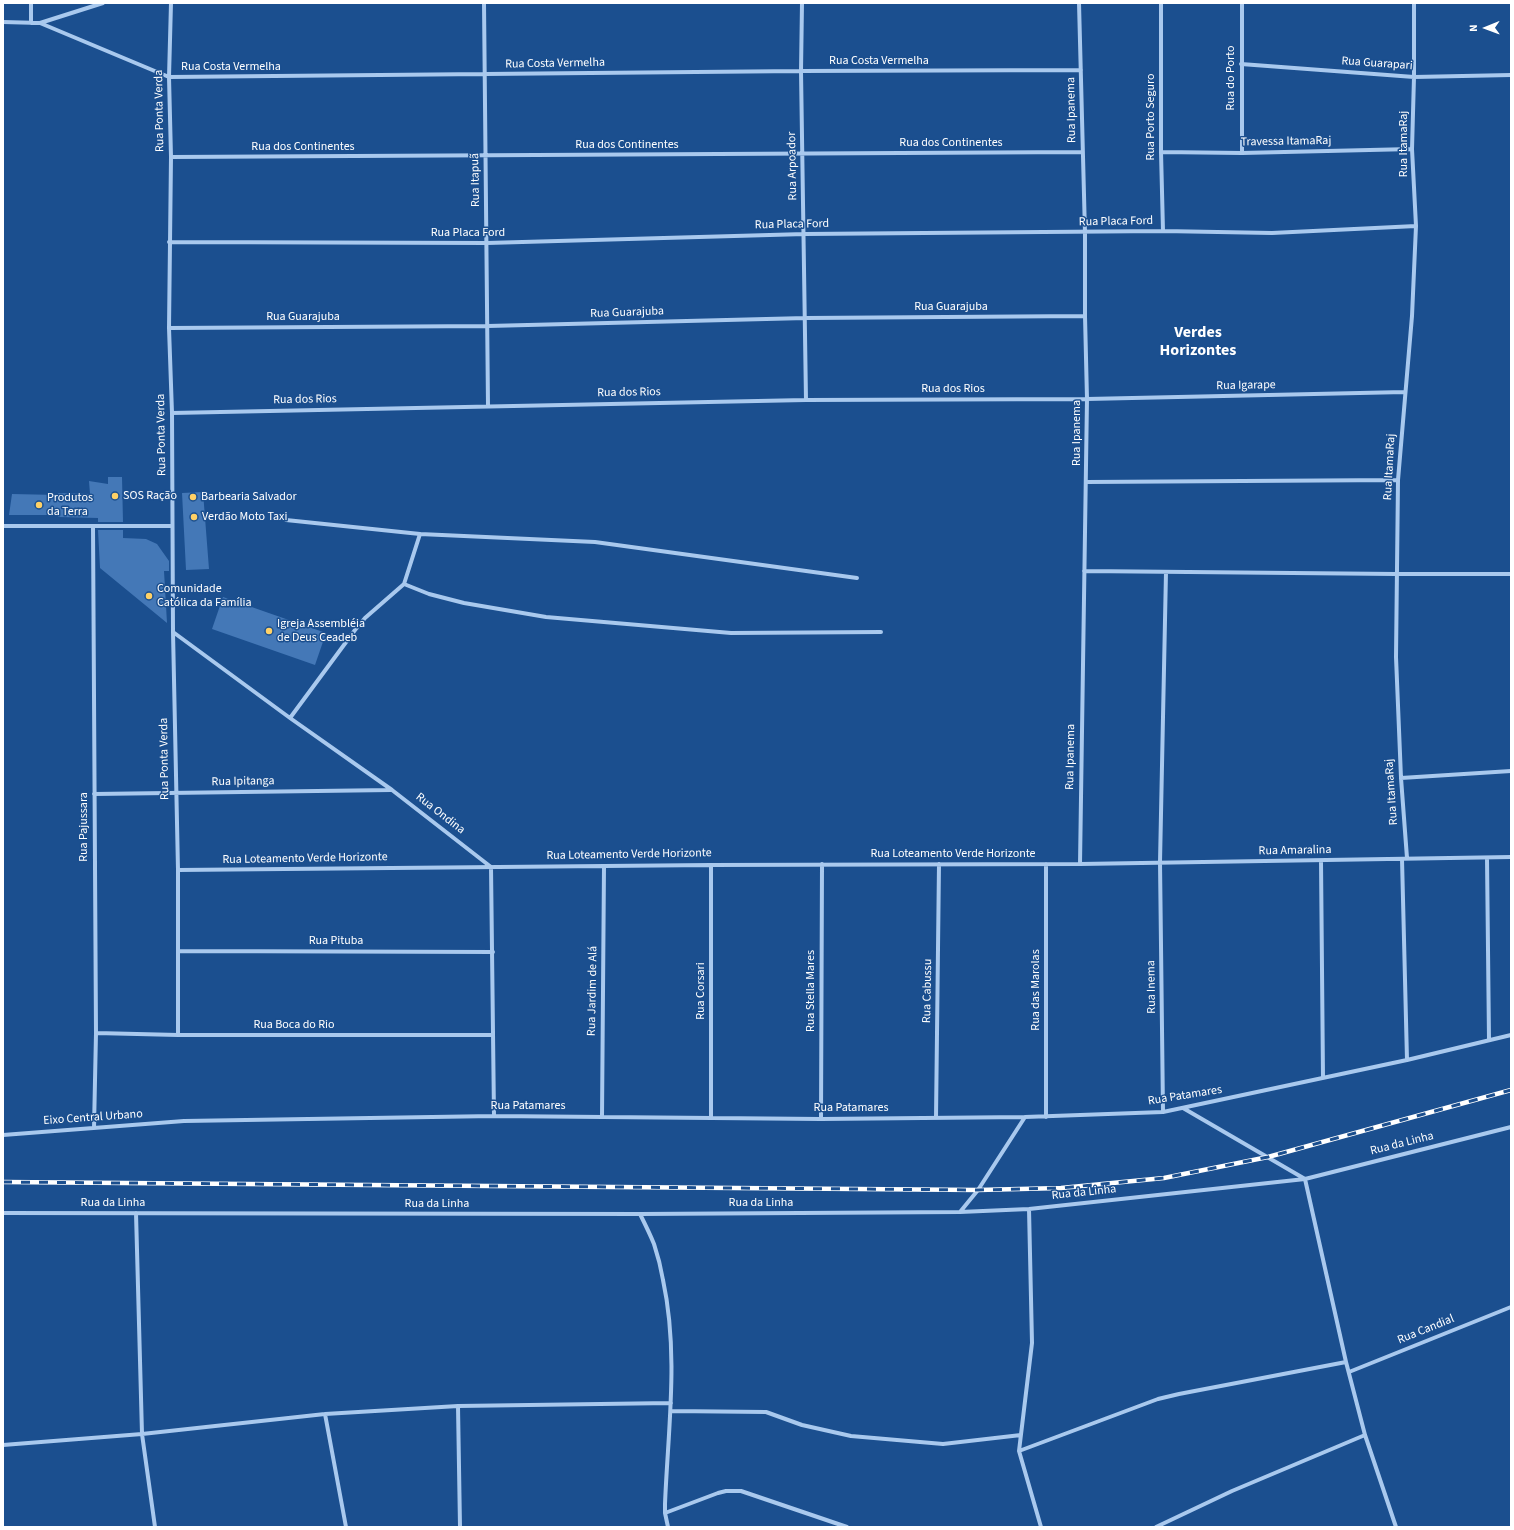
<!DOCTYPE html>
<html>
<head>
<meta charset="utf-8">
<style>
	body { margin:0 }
	#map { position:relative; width:1514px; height:1530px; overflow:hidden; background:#1b4f8f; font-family:"Source Sans 3",sans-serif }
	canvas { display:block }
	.frame { position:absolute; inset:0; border:4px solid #fff; pointer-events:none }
	.north { position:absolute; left:1466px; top:8px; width:40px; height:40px; -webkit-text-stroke:3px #1b4f8f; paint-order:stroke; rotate:269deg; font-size:11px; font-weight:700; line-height:16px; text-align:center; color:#fff }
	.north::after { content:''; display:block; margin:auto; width:14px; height:18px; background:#fff; clip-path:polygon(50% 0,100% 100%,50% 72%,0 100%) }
</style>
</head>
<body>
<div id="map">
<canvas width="1514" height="1530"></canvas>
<div class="frame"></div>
<div class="north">N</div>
</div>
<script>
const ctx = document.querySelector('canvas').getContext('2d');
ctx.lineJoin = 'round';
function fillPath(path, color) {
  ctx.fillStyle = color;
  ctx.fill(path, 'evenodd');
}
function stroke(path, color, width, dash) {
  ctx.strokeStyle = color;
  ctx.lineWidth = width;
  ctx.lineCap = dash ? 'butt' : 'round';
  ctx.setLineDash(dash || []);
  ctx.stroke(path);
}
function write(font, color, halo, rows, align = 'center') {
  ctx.font = font + ' "Source Sans 3",sans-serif';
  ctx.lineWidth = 3;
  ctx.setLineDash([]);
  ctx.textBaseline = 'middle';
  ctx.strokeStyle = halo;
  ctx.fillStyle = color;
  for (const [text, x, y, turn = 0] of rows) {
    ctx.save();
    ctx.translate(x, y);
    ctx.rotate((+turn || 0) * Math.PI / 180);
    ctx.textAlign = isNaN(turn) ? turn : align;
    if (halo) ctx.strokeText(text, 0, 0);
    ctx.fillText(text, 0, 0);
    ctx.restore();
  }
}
const building = new Path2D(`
	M108,477h14l1,45h-25v-4l-40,-1v-2h-49l3,-21 46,1v-2l32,1 -1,-13 19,3z
	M203,492l6,77 -23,1 -4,-77z
	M98,530h25v8l23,1 11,5 12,17v10h-5l3,52 -67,-55z
	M223,597l103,36 -11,32 -103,-36z`);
const minor = new Path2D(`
	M31,3v20
	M171,3l-2,74 2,80 -2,171 3,85 1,219 5,238v165
	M484,3l4,403
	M802,3l-1,68 5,329
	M1079,3l6,230v83l2,83 -7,465
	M1161,3v149l2,79
	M1242,3v150
	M3,22l37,1 63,-20
	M40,23l129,54 632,-6 280,-1
	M1241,64l173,13 97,-2
	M1161,152l81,1 170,-4
	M171,157l912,-5
	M169,242l318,1 318,-9 358,-3 109,2 144,-7
	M169,328l319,-2 318,-8 279,-2
	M172,413l634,-13 281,-1 318,-7
	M1087,482l311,-2
	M286,520l134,14 175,8 262,36
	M3,526h169
	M93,526l3,507 -2,95
	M1084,571l312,3h115
	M404,584l25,10 35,9 82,14 185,16 150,-1
	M173,632l117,86 102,72 99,77 3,249
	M290,718l65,-88 10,-12 39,-34 16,-50
	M1401,778l110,-7
	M94,794l297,-4
	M1407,858l-6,-80 -5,-121 2,-177 14,-164 4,-90 -4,-77 2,-72v-74
	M1487,858l2,182
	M1402,859l5,201
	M1321,861l2,217
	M1046,864v253
	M178,870l533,-5 369,-1 431,-7
	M179,951l314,1
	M96,1033l82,2h315
	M1183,1108l122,71 41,183 19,73 31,92
	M1163,1112l-3,-250 6,-290
	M602,1117l2,-251
	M711,1118v-253
	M936,1118l3,-254
	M821,1119l1,-255
	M3,1135l181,-14 310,-5 327,3 204,-2 138,-5 244,-52 104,-25
	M1029,1209l3,134 -13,108 22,76
	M960,1212l18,-22 47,-73
	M3,1213l637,1 320,-2 69,-3 276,-30 206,-52
	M136,1213l6,221 13,93
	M640,1214c5,10 10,20 14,30 4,12 7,24 9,36 16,74 5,149 2,224v9l3,14
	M1349,1372l162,-65
	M458,1406l2,121
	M671,1411l95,1 36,13 49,11 92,8 78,-9
	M325,1414l21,113
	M3,1445l139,-11 183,-20 133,-8 213,-3
	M1019,1451l139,-52 21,-5 167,-32
	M665,1513l53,-20 8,-2h15l106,36
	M1156,1527l76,-36 133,-56`);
const rail = new Path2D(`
	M3,1182l975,8 83,-2 103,-10 104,-21 243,-67`);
const markers = [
	[115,496,4,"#ffd166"],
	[193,497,4,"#ffd166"],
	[39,505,4,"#ffd166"],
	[194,517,4,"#ffd166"],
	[149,596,4,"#ffd166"],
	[269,631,4,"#ffd166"]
];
const streetNames = [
	["Rua Costa Vermelha",879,61],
	["Rua Costa Vermelha",555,64,-1],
	["Rua Guarapari",1377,64,4],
	["Rua Costa Vermelha",231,67],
	["Rua do Porto",1231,78,-90],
	["Rua Ipanema",1072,110,-91],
	["Rua Ponta Verda",160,111,-91],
	["Rua Porto Seguro",1151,117,-90],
	["Travessa ItamaRaj",1286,142,-1],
	["Rua dos Continentes",951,143],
	["Rua ItamaRaj",1404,144,-90],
	["Rua dos Continentes",627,145],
	["Rua dos Continentes",303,147],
	["Rua Arpoador",793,166,-91],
	["Rua Itapuã",476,180,-91],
	["Rua Placa Ford",1116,222,-1],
	["Rua Placa Ford",792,225,-1],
	["Rua Placa Ford",468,233],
	["Rua Guarajuba",951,307],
	["Rua Guarajuba",627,313,-2],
	["Rua Guarajuba",303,317],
	["Rua Igarape",1246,386,-1],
	["Rua dos Rios",953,389],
	["Rua dos Rios",629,393,-1],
	["Rua dos Rios",305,400,-1],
	["Rua Ipanema",1077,433,-90],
	["Rua Ponta Verda",162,435,-91],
	["Rua ItamaRaj",1390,467,-87],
	["Rua Ipanema",1071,757,-89],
	["Rua Ponta Verda",165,759,-91],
	["Rua Ipitanga",243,782,-1],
	["Rua ItamaRaj",1392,792,-94],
	["Rua Ondina",440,814,38],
	["Rua Pajussara",84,827,-90],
	["Rua Amaralina",1295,851,-1],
	["Rua Loteamento Verde Horizonte",953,854],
	["Rua Loteamento Verde Horizonte",629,855,-1],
	["Rua Loteamento Verde Horizonte",305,859,-1],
	["Rua Pituba",336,941],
	["Rua Inema",1152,987,-91],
	["Rua das Marolas",1036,990,-90],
	["Rua Jardim de Alá",593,991,-89],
	["Rua Corsari",701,991,-90],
	["Rua Stella Mares",811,991,-90],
	["Rua Cabussu",928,991,-89],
	["Rua Boca do Rio",294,1025],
	["Rua Patamares",1185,1096,-9],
	["Rua Patamares",528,1106],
	["Rua Patamares",851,1108],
	["Eixo Central Urbano",93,1118,-4],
	["Rua da Linha",1402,1144,-14],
	["Rua da Linha",1084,1193,-6],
	["Rua da Linha",113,1203],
	["Rua da Linha",761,1203],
	["Rua da Linha",437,1204],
	["Rua Candial",1426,1330,-22]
];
const poiNames = [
	["SOS Ração",123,496],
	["Barbearia Salvador",201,497],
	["Produtos",47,498],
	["da Terra",47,512],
	["Verdão Moto Taxi",202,517],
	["Comunidade",157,589],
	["Católica da Família",157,603],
	["Igreja Assembléia",277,624],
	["de Deus Ceadeb",277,638]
];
const districtNames = [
	["Verdes",1198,333],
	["Horizontes",1198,351]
];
fillPath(building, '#4478b7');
stroke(minor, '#a9c9ee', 4);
stroke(rail, '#fff', 4.5);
stroke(rail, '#1b4f8f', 3, [9]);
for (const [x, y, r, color] of markers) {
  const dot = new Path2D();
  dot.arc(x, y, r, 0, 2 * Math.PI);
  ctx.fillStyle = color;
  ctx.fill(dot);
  stroke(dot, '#1b4f8f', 1.5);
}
write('12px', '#fff', '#1b4f8f', streetNames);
write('12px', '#fff', '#1b4f8f', poiNames, 'left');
write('bold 16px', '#fff', '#1b4f8f', districtNames);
</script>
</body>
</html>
